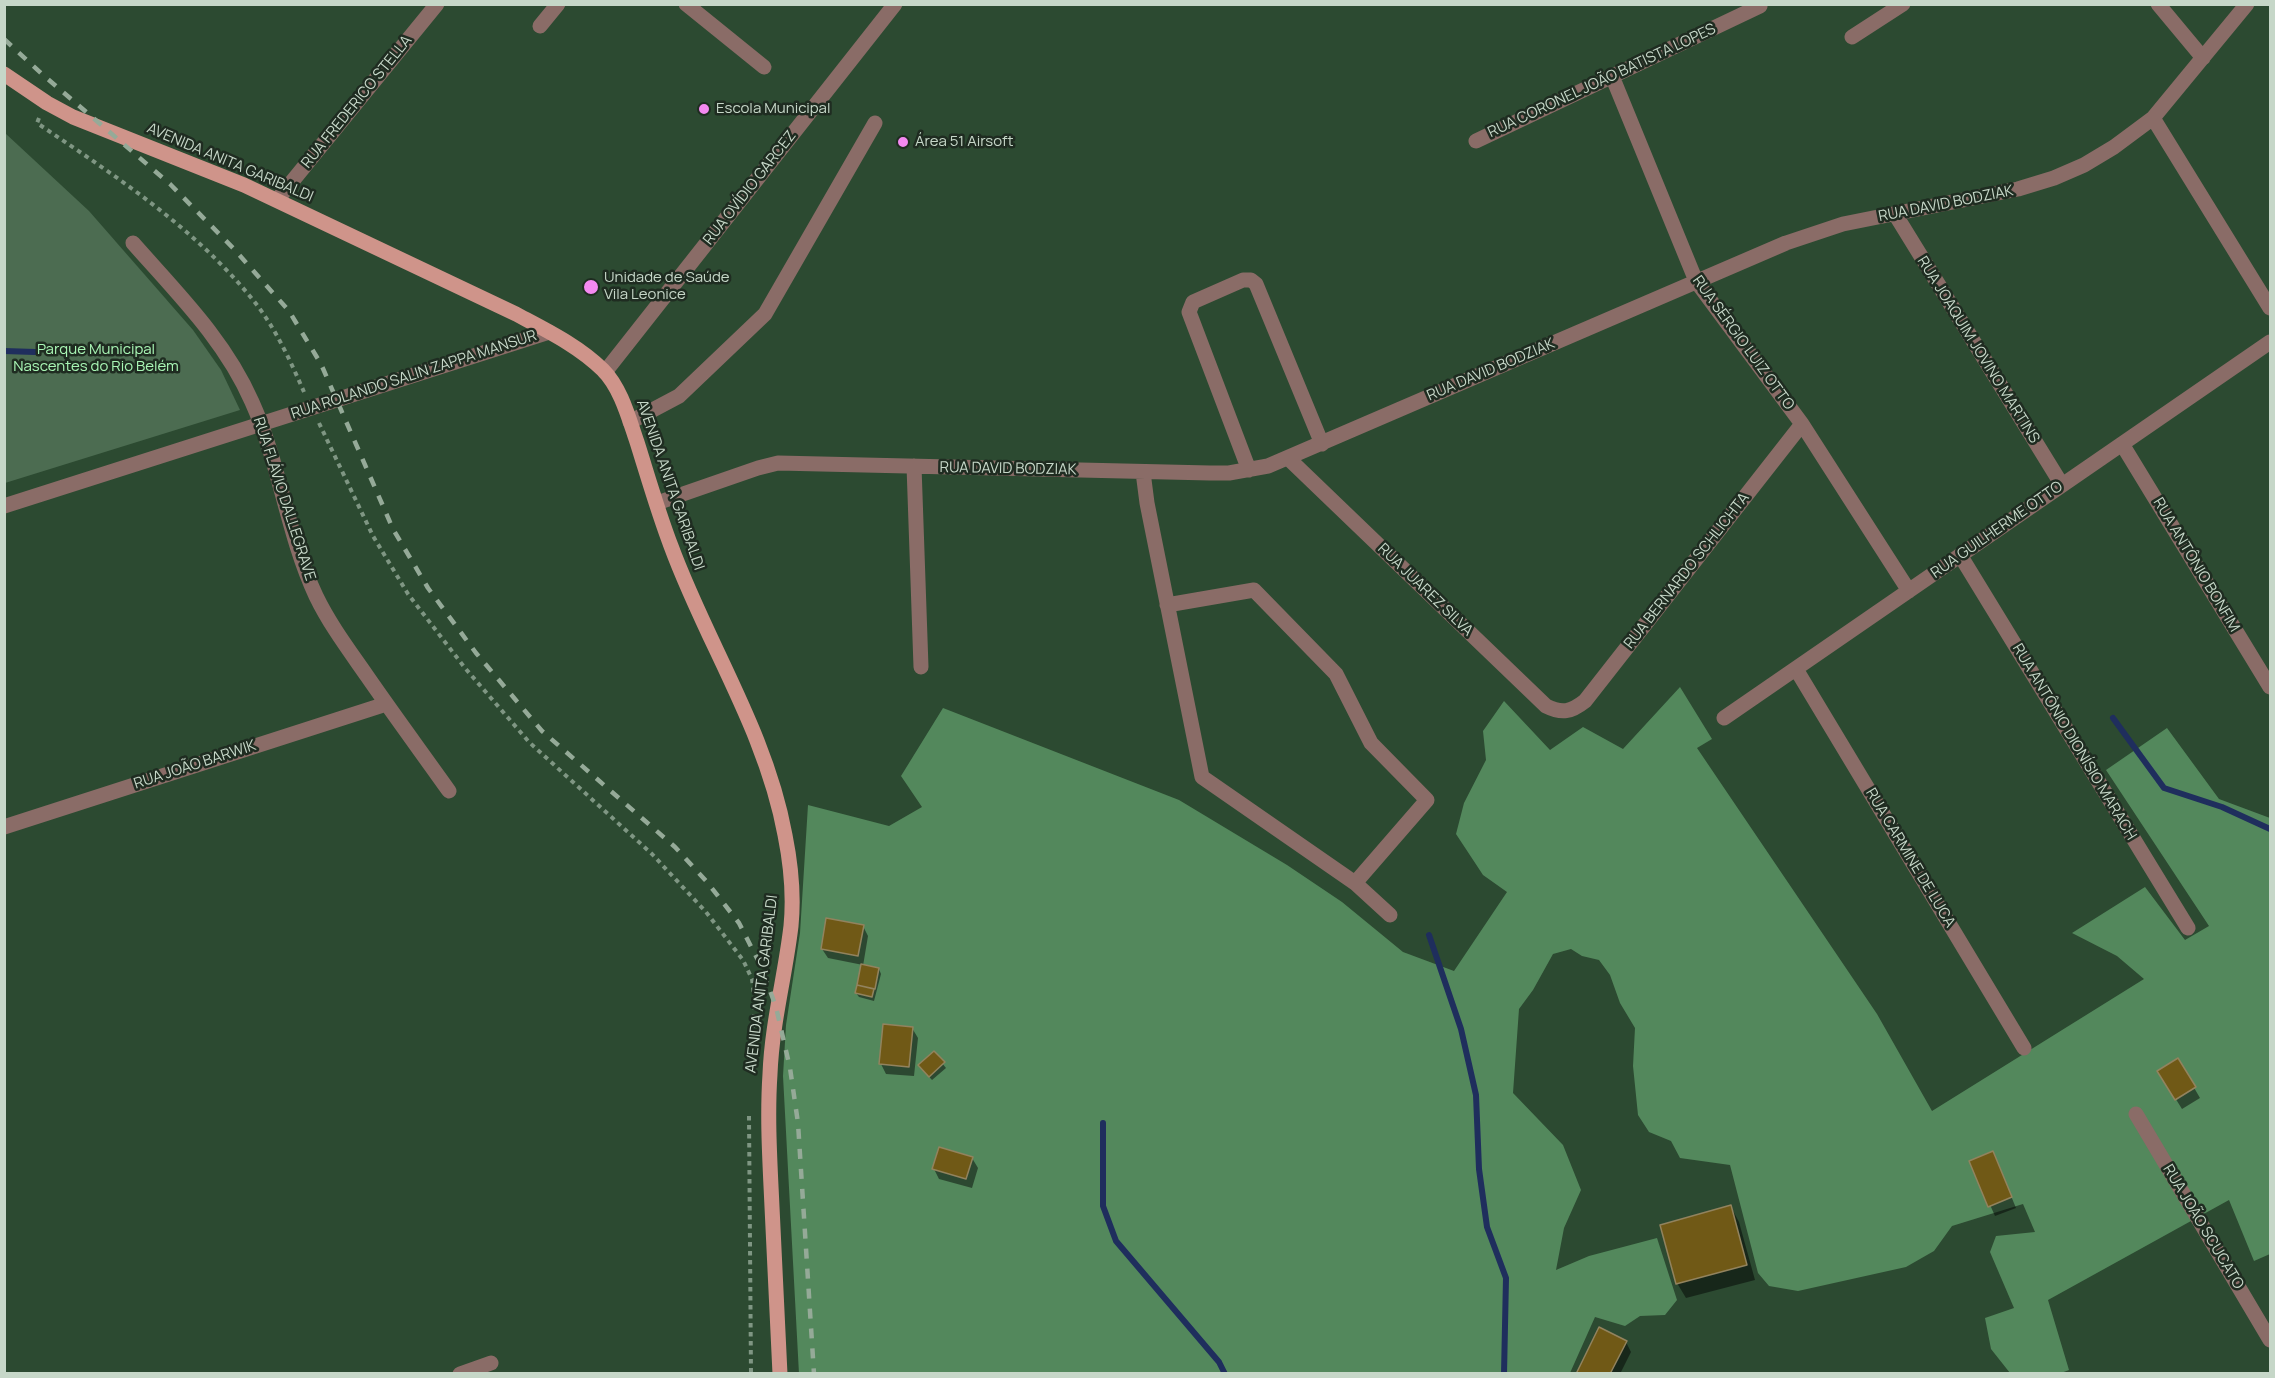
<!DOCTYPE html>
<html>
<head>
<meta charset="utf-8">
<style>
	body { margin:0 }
	#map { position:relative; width:2275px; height:1378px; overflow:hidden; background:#2c4a31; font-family:Manrope,sans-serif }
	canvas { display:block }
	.frame { position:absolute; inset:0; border:6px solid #c6d7c8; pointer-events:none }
</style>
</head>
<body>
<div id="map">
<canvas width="2275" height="1378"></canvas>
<div class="frame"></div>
</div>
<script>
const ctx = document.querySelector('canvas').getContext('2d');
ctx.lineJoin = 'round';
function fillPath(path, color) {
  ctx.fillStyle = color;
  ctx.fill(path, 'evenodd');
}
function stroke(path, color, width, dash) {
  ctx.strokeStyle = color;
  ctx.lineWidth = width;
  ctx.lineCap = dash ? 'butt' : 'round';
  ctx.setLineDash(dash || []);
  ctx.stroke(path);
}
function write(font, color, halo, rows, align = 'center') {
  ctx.font = font + ' Manrope,sans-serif';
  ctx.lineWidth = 5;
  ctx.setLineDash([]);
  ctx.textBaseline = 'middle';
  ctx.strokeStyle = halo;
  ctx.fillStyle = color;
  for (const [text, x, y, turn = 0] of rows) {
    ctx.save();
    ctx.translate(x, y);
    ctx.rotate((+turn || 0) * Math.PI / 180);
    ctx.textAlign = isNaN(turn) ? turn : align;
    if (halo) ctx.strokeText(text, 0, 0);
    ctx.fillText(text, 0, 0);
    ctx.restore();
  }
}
const green = new Path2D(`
	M5,133l84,78 104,119 28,40 19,40 -235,73z`);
const forest = new Path2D(`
	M1680,687l32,52 -15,9 180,266 55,97 212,-132 -27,-23 -45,-23 73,-46 40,53 24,-14 -103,-156 61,-42 52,71 51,19v436l-16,7 -25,-61 -181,100 21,70 -8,3h-51l-19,-24 -6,-31 29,-10 -24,-56 6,-16 39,-4 -12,-28 -71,22 -18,25 -28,16 -108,24 -29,-5 -11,-13 -28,-108 -50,-7 -9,-17 -22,-9 -11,-17 -5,-49 2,-38 -15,-25 -10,-28 -11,-15 -17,-4 -11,-7 -18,5 -20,36 -14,19 -6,84 50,52 18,45 -17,38 -8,42 33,-14 68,-18 20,62 -12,15 -25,1 -15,10 -30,-9 -25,56 -771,1 -16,-298 3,-51 14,-92 8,-128 81,21 33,-19 -21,-31 42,-68 236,92 108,65 55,37 61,50 51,19 53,-79 -24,-17 -27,-41 8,-31 22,-43 -3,-29 21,-30 46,49 33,-23 40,22z`);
const shadow = new Path2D(`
	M863,926l5,10 -5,30 16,3 2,5 -7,27 -15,-4 -3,-4 7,-28 -35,-7 -6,-9z
	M912,1028l6,10 -4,38 -28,-2 -5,-10z
	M934,1053l12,15 -14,12 -10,-11z
	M2178,1060l22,38 -18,11 -23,-37z
	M972,1158l6,10 -6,20 -33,-9 -5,-10z
	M1971,1162h26l19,46 -21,8z
	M1731,1207l8,15 16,58 -69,18 -9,-15z
	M1626,1342l5,10 -11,22h-42z`);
const stream = new Path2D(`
	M4,351l31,1
	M2113,718l51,70 58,19 48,22
	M1429,935l32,94 15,66 3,74 8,58 19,51 -2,96
	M1103,1123v83l13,35 103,121 6,12`);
const building = new Path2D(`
	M826,918l38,7 -6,31 -37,-7z
	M861,964l18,4 -4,21 -18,-4z
	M857,985l17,4 -2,8 -17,-4z
	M883,1024l30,3 -4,40 -30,-3z
	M934,1051l11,11 -16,15 -11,-12z
	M2178,1058l18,29 -21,13 -18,-29z
	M939,1147l34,10 -7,22 -34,-10z
	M1993,1151l19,46 -24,10 -19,-46z
	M1731,1205l16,60 -71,19 -16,-59z
	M1599,1327l28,14 -17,33h-34z`);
const path = new Path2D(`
	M39,118l-2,5c77,52 157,104 216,177 22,27 37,60 51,92
	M319,423l54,113 35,58 57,74 64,74 123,112 54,58 37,48 9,19 3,24 -4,52
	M749,1116l2,258`);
const minor = new Path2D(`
	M686,4l78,63
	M2158,4l45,54
	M540,26l18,-22
	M1852,37l51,-33
	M1612,76l84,205 106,143 107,167
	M2153,118l117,190
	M1476,141l284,-135
	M277,200l160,-196
	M1895,214l167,271
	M133,243c44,50 92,97 119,159 28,62 35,132 64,194 14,29 33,54 51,80 27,39 55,77 82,115
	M605,372l290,-368
	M630,422l49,-26 86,-82 110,-191
	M2122,444l148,243
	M1289,459l257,247c16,8 25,6 39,-5l217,-277
	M914,466l7,201
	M1249,470l-60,-158 4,-10 50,-22h8l5,4 66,160
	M1143,472l4,31 55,274 153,106 35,32
	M657,503l101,-35 20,-5 432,10h19l39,-7 518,-223 57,-19 175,-35 36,-11 30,-13 30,-18 39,-29 94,-114
	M4,506l545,-174
	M1960,555l228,373
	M1167,605l87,-15 82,84 35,69 56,57 -72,83
	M1796,669l228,379
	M1724,718l546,-376
	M4,827l382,-123
	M2136,1114l134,226
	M460,1374l31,-11`);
const major = new Path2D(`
	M4,74l43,29 26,14 171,68 272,129c30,16 63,32 87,56 18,18 26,49 34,72 11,35 21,70 34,104 36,98 95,185 114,289 6,30 9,61 6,91 -6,51 -19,97 -21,148 -3,44 0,89 2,133 3,55 5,111 8,167`);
const rail = new Path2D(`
	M4,39l38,35 128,110 64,65 55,62 32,53 72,165 35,59 48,65 66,78 133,116 32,35 32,41 22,43 15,41 14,61 8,55 16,251`);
const markers = [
	[704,109,6,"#f489f0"],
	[903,142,6,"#f489f0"],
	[591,287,8,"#f489f0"]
];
const streetNames = [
	["RUA CORONEL JOÃO BATISTA LOPES",1602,81,-25],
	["RUA FREDERICO STELLA",357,102,-51],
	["AVENIDA ANITA GARIBALDI",230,163,23],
	["RUA OVÍDIO GARCEZ",750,188,-52],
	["RUA DAVID BODZIAK",1946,204,-11],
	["RUA SÉRGIO LUIZ OTTO",1743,343,54],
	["RUA JOAQUIM JOVINO MARTINS",1978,350,58],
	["RUA DAVID BODZIAK",1491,370,-23],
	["RUA ROLANDO SALIN ZAPPA MANSUR",414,375,-18],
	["RUA DAVID BODZIAK",1008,469,1],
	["AVENIDA ANITA GARIBALDI",670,485,71],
	["RUA FLÁVIO DALLEGRAVE",284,499,72],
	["RUA GUILHERME OTTO",1997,530,-35],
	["RUA ANTÔNIO BONFIM",2196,565,59],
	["RUA BERNARDO SCHLICHTA",1687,571,-52],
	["RUA JUAREZ SILVA",1425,590,44],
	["RUA ANTÔNIO DIONÍSIO MARACH",2074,742,59],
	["RUA JOÃO BARWIK",195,765,-18],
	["RUA CARMINE DE LUCA",1910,858,59],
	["AVENIDA ANITA GARIBALDI",762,984,-83],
	["RUA JOÃO SCUCATO",2203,1227,59]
];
const poiNames = [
	["Escola Municipal",716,109],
	["Área 51 Airsoft",915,142],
	["Unidade de Saúde",604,278],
	["Vila Leonice",604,295]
];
const parkNames = [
	["Parque Municipal",96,350],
	["Nascentes do Rio Belém",96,367]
];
fillPath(green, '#4c6c51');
fillPath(forest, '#53885c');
fillPath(shadow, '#0007');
stroke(stream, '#1f2e5d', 6);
fillPath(building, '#705916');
stroke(building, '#92835e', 1.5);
stroke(path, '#7f9683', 4, [4.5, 4.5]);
stroke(minor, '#8a6c67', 15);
stroke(major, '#cf948a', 15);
stroke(rail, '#95aa98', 4.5, [10, 10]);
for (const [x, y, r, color] of markers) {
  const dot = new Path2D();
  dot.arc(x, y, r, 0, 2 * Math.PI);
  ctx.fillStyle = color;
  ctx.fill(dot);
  stroke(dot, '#1f2c21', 2);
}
write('15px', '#c6d7c8', '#1f2c21', streetNames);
write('15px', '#c6d7c8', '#1f2c21', poiNames, 'left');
write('15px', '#a9f6b5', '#1f2c21', parkNames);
</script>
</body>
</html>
